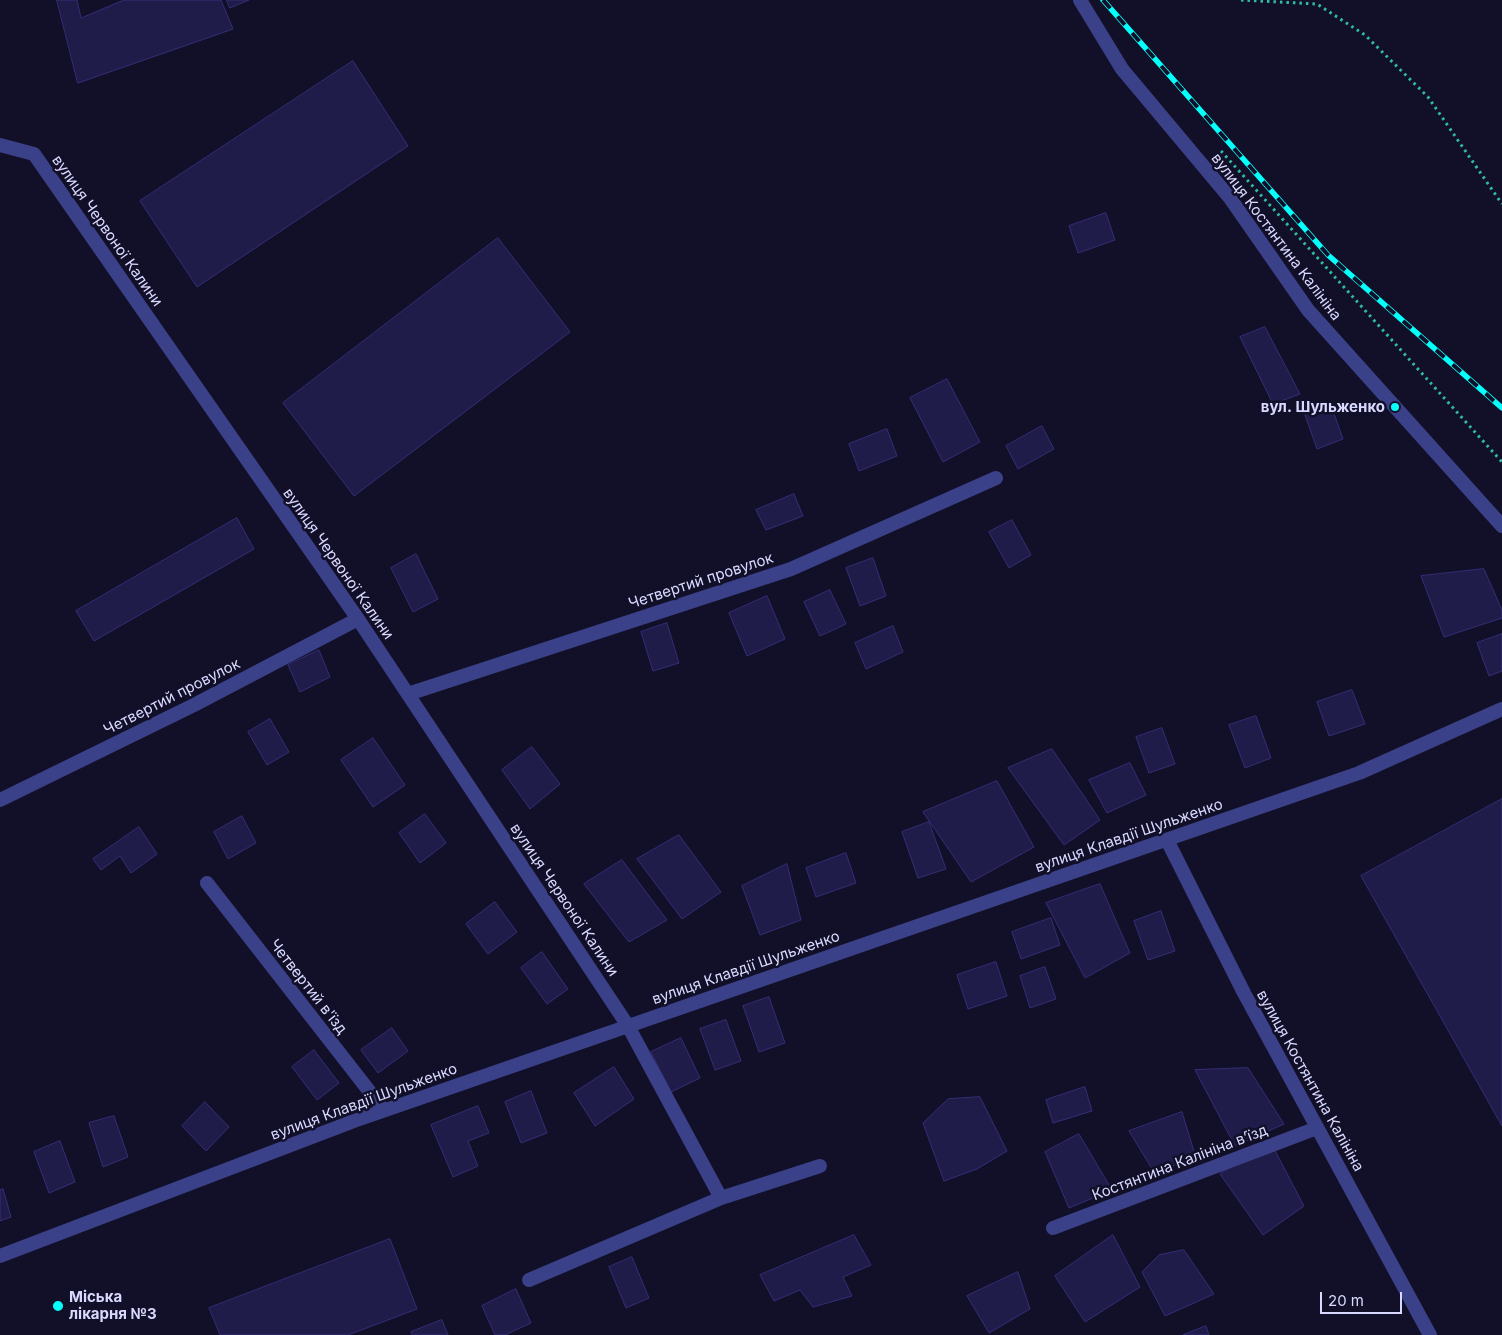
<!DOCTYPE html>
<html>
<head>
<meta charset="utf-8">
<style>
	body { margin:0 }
	#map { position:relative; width:1502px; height:1335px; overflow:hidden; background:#121029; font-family:Inter,sans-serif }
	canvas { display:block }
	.scale { position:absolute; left:1320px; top:1292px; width:82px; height:22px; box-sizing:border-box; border:2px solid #d9d9ff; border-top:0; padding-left:6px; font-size:15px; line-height:18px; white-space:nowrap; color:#d9d9ff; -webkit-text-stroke:4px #121029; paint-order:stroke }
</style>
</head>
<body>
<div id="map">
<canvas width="1502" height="1335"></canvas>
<div class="scale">20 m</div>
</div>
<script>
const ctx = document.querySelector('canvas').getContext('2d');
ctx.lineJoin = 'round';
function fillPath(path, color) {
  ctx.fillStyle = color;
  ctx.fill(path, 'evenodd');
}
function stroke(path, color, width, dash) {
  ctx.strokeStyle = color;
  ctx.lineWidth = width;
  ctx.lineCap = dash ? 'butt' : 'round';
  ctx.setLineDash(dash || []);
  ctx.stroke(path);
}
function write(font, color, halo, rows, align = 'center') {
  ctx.font = font + ' Inter,sans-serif';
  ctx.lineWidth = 5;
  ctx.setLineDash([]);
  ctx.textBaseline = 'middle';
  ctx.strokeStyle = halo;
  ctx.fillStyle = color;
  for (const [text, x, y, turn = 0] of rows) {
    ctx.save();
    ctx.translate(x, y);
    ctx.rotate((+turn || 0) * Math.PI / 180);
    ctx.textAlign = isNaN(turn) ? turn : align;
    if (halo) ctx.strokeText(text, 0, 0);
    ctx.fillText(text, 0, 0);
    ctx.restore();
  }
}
const building = new Path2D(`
	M57,0h20l4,18 43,-18h97l12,29 -155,54z
	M227,0h22l-19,8z
	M353,61l55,85 -211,141 -57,-86z
	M1106,213l9,27 -37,13 -9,-27z
	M498,238l72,94 -216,164 -71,-93z
	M1265,327l35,67 -27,10 -33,-67z
	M947,379l33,63 -37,20 -33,-64z
	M1330,402l13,37 -26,10 -13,-37z
	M1042,426l12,23 -36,20 -12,-23z
	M887,429l10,27 -38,15 -10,-27z
	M794,494l9,22 -37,14 -10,-20z
	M237,518l17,31 -160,92 -18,-30z
	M1012,520l19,35 -22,13 -20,-36z
	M416,554l22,45 -25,13 -22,-44z
	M873,558l13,38 -26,10 -14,-38z
	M1484,569l18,41v8l-58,19 -23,-61z
	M830,590l16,34 -26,12 -16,-34z
	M767,596l18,43 -38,17 -18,-43z
	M667,623l12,40 -26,8 -12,-39z
	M893,626l10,26 -37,17 -11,-26z
	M1502,634v37l-13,5 -12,-33z
	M319,650l11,27 -30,15 -12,-27z
	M1352,690l13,34 -36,12 -12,-34z
	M1256,716l15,42 -26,10 -16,-43z
	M270,719l19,33 -22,13 -19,-33z
	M1162,728l13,36 -26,9 -13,-36z
	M373,738l32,47 -32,22 -32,-47z
	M532,747l28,37 -30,25 -28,-39z
	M1052,749l48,71 -36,25 -56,-77z
	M1130,763l16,32 -39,18 -18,-33z
	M997,781l37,66 -63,35 -48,-70z
	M1502,799v327l-141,-250z
	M425,814l21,29 -26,20 -21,-30z
	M242,816l14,27 -28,16 -14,-27z
	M929,822l17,47 -28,9 -16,-46z
	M139,827l18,27 -26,19 -11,-17 -19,14 -8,-11z
	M679,835l42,57 -39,27 -45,-60z
	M846,853l10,30 -40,14 -10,-29z
	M622,860l45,60 -38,22 -45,-58z
	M787,864l14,56 -41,15 -18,-49z
	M1100,884l30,69 -45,25 -39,-75z
	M495,902l22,30 -29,22 -22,-30z
	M1161,911l14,40 -27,9 -14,-39z
	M1051,918l9,27 -39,14 -9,-27z
	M542,952l26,37 -21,15 -26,-36z
	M996,962l11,34 -39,13 -11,-34z
	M1045,967l11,32 -26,9 -10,-32z
	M769,997l16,46 -26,9 -16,-46z
	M726,1020l15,41 -26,9 -15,-41z
	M392,1028l16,23 -30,22 -17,-23z
	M681,1038l19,40 -29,14 -20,-40z
	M314,1050l25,33 -22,17 -25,-33z
	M614,1067l20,32 -39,27 -21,-33z
	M1248,1068l36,56 -49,22 -40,-76z
	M1085,1087l7,24 -39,12 -7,-23z
	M531,1091l16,42 -26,10 -16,-41z
	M980,1097l27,54 -30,18 -33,12 -21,-58 25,-24z
	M205,1102l24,25 -23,24 -24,-25z
	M478,1106l11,27 -21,8 10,25 -25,11 -22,-52z
	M1182,1112l14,46 -42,14 -25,-41z
	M114,1116l14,41 -25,10 -14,-44z
	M1079,1134l33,56 -43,18 -24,-56z
	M60,1141l15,41 -26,11 -15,-41z
	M1272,1145l32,61 -41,29 -43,-61z
	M3,1189l8,28 -11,4v-31z
	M854,1235l17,30 -28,12 9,19 -39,11 -13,-17 -26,11 -14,-26z
	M1113,1235l27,52 -55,35 -30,-46z
	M390,1239l27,70 -69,26h-128l-11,-27z
	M1184,1250l30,44 -49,22 -23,-44 17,-17z
	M632,1257l17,41 -23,10 -17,-41z
	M1018,1272l12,37 -41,24 -22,-37z
	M516,1289l15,34 -26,12h-10l-13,-29z
	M442,1320l6,15h-36l-1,-3z
	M1206,1326l3,9h-26z`);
const path = new Path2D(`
	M1241,0l76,4 48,31 63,62 74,107
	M1221,151l281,311`);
const service = new Path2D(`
	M207,883l177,227
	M628,1026l93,172
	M529,1280l192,-82 99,-32`);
const minor = new Path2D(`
	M1080,0l42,69 108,129 78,112 194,216
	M0,145l34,9 324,465 270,407
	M408,694l383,-125 205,-91
	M0,800l194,-95 164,-86
	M1167,840l77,153 186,342
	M1053,1228l264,-100
	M0,1256l354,-135 1005,-348 143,-64`);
const rail = new Path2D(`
	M1103,0l225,255 174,153`);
const markers = [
	[1395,407,5,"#05fffb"],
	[58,1306,6,"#05fffb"]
];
const streetNames = [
	["вулиця Червоної Калини",107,231,55],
	["вулиця Костянтина Калініна",1276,237,53],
	["вулиця Червоної Калини",338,564,55],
	["Четвертий провулок",701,581,-18],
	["Четвертий провулок",172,697,-27],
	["вулиця Клавдії Шульженко",1129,836,-19],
	["вулиця Червоної Калини",564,900,56],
	["вулиця Клавдії Шульженко",746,968,-19],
	["Четвертий в'їзд",308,987,52],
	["вулиця Костянтина Калініна",1310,1081,61],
	["вулиця Клавдії Шульженко",364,1102,-20],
	["Костянтина Калініна в’їзд",1180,1163,-21]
];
const poiNames = [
	["вул. Шульженко",1385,407],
	["Міська",69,1297,"left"],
	["лікарня №3",69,1314,"left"]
];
fillPath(building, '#201c4a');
stroke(building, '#342e76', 1);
stroke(path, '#30bca3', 3, [2.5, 4]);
stroke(service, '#3b4188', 14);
stroke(minor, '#3b4188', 14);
stroke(rail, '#05fffb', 5.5);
stroke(rail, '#121029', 4, [11]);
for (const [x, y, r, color] of markers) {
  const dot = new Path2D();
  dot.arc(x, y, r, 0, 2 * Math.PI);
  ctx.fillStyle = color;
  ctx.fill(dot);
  stroke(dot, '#121029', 2);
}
write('15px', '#d9d9ff', '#121029', streetNames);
write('bold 15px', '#d9d9ff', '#121029', poiNames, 'right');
</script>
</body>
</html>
